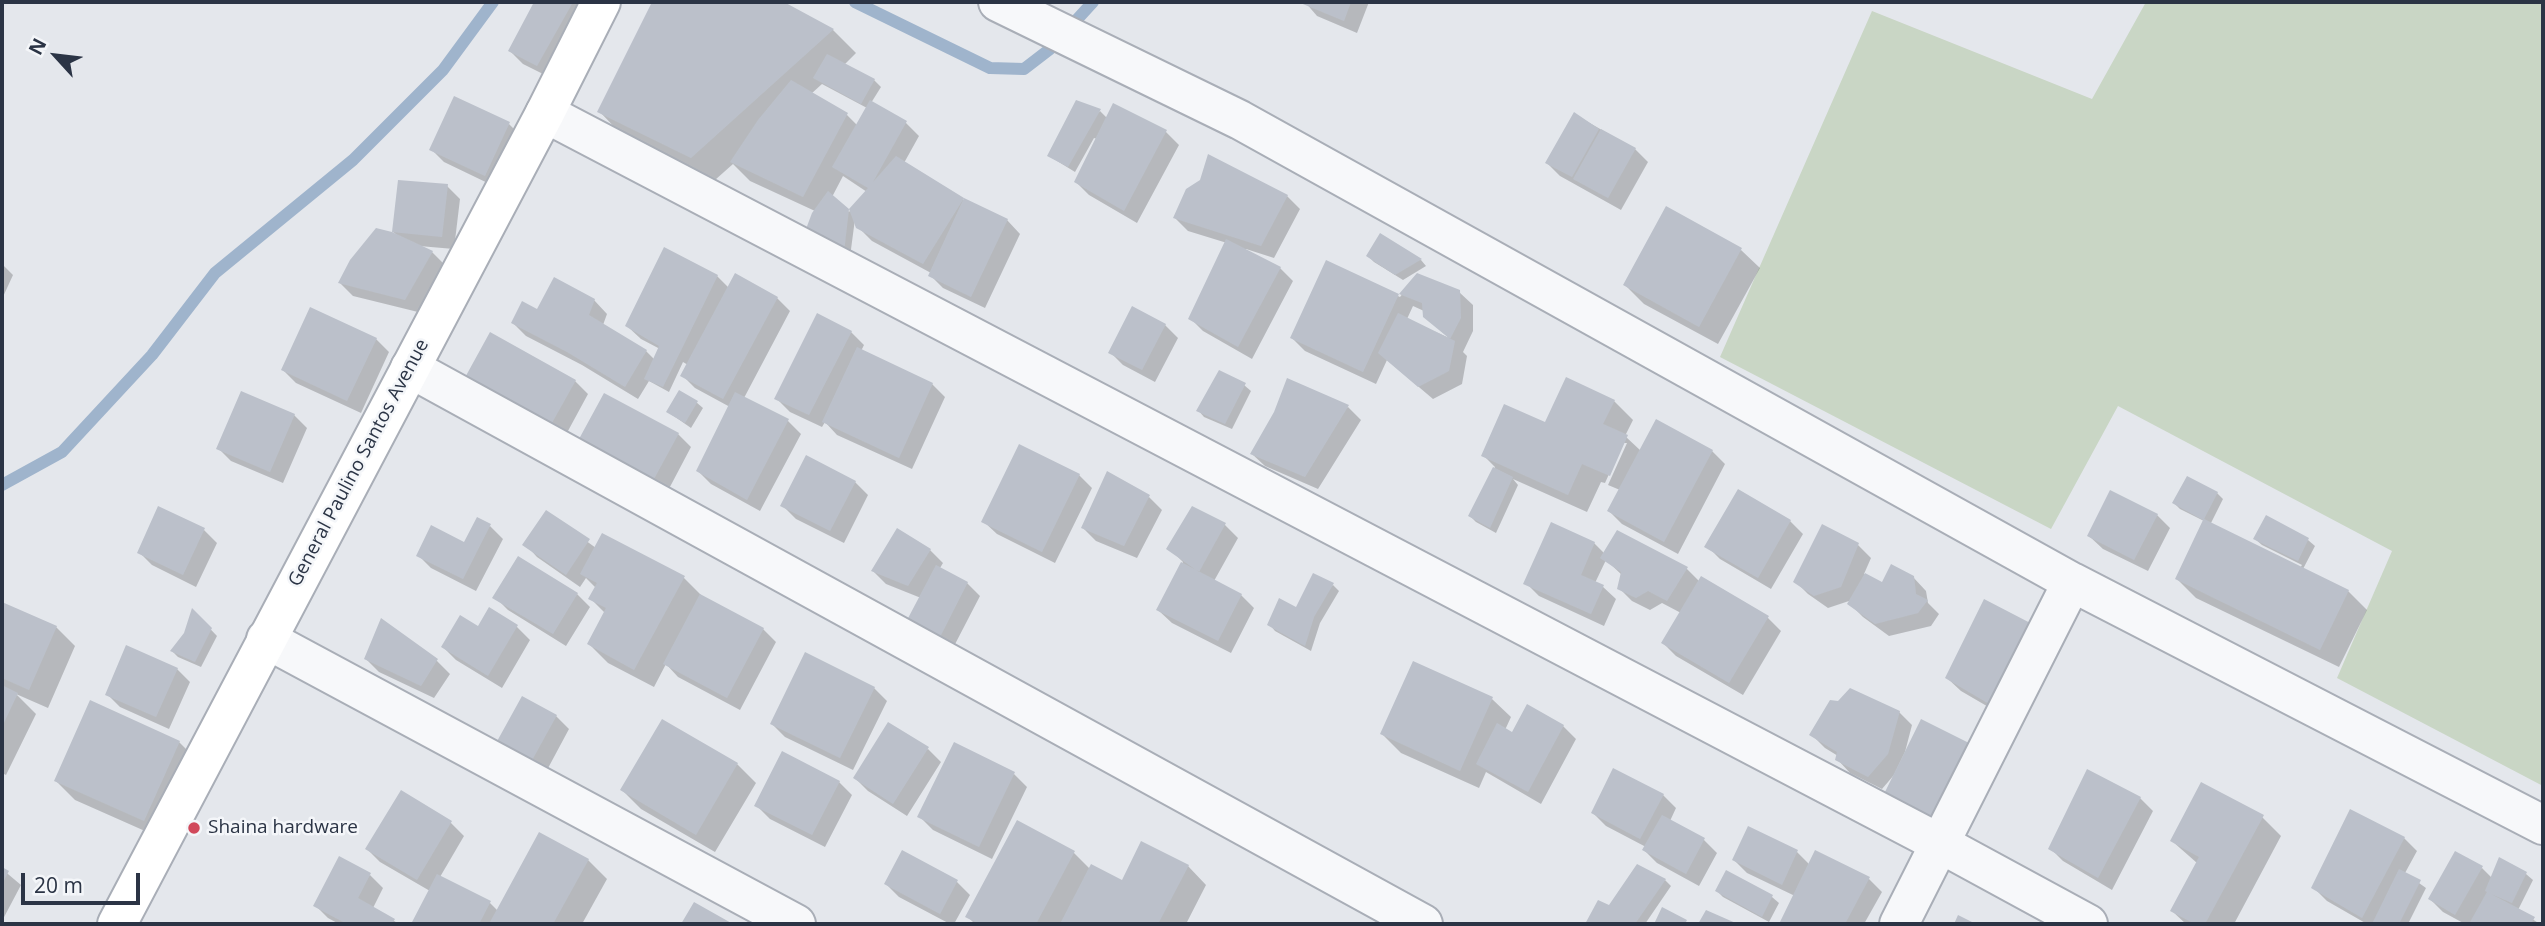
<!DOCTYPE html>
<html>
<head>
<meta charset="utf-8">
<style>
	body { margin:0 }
	#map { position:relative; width:2545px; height:926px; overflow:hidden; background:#e4e7ec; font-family:"Open Sans",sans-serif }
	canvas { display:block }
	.frame { position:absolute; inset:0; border:4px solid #2b3445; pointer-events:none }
	.north { position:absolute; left:21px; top:21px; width:70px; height:70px; -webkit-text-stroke:5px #f4f6f9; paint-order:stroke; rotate:297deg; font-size:19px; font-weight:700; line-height:28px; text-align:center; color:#2b3445 }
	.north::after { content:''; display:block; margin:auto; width:24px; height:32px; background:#2b3445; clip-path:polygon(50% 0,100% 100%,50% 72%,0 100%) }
	.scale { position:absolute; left:21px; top:873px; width:119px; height:32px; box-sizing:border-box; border:4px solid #2b3445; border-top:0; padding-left:9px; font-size:21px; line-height:24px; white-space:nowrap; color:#2b3445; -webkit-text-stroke:5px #f4f6f9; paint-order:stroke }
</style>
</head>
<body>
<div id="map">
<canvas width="2545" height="926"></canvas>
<div class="frame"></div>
<div class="north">N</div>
<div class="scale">20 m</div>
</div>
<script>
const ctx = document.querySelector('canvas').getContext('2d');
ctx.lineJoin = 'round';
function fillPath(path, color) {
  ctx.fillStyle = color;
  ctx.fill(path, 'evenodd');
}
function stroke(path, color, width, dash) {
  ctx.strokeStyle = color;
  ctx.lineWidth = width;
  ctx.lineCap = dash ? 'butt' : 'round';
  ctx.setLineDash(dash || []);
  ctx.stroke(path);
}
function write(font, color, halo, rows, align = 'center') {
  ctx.font = font + ' "Open Sans",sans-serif';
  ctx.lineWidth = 5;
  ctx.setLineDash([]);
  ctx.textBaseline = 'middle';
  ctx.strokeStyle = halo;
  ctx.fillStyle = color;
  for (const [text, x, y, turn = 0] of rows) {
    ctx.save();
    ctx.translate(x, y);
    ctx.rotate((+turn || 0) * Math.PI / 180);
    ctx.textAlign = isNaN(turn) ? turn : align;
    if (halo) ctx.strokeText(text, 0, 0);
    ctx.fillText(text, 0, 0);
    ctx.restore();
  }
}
const green = new Path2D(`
	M2146,2h397v784l-206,-108 55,-127 -274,-145 -67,123 -331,-172 152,-346 220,88z`);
const shadow = new Path2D(`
	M536,2h43l9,8 -37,68 -28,-14 -13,-13z
	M654,2h126l53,28 23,23 -12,12 30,15 7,7 -10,16 35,20 13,13 -15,27 59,37 44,20 13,14 -35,74 -42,-20 -13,-13 1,-2 -59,-32 -14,-14 -3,-8 -5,38 -35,-46 -65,-30 -17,-17 -18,16 -93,-45 -23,-24zM822,84l45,24 -10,17 -10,-10 -36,-21zM843,176l24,16 -18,20 -17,-15z
	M1305,2h64l-12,31 -40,-17z
	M1100,111l7,7 59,14 13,13 -42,78 -48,-28 -13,-13 21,-43 -3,-1 -19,34 -26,-16z
	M1574,114l61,35 13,13 -27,48 -61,-34 -13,-13z
	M509,124l13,13 -24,51 -54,-26 -13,-13z
	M447,186l13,13 -6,50 -35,-3 13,6 13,13 -27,47 -65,-16 -13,-13 58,-47 -5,-4z
	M1287,196l13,13 -26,49 -28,-9 -1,2 35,17 13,13 -41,78 -49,-28 -13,-13 37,-75 -39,-12 -13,-13z
	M1381,236l40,24 5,6 -23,14 -29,-18 -6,-6z
	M1741,250l19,18 -42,76 -74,-40 -19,-19z
	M1327,262l73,35 17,-22 42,17 14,13v26l-10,21 4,4 -5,28 -29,15 -46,-39 -11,24 -71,-33 -13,-13zM1413,306l11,5v5l25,22 -42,-19z
	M2,264l11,11 -11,24z
	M717,276l12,12 48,10 13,13 -46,87 44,23 13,13 -41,77 -49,-27 -13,-13 32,-64 -35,-19 -13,-13 6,-10 -5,-3 -14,30 -20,-11 -11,18 -56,-34 -56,-29 -13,-13 24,-12 57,-11 13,14 -4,11 43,26 9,9 5,-11 -19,-10 -14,-13z
	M1132,309l33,16 13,13 -23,44 -32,-17 -13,-13z
	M851,332l13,13 -3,6 71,33 13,13 -33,72 -75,-34 -12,-13 -3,5 -32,-15 -13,-13z
	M376,339l13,13 -28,61 -65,-30 -13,-13z
	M575,381l13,13 -26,48 -97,-60z
	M1244,385l7,6 -19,38 -28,-12 -6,-7z
	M1614,401l19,19 -8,16 16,15h71l13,13 -47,90 -56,-30 -13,-13 11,-21 -12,-5 19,-42h-4l-18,40 -4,-1 -14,30 -74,-33 5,6 -22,48 -20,-11 -6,-6 25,-49 -12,-12 63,-30z
	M696,402l7,6 -12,20 -23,-16z
	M1348,407l13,13 -43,69 -53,-23 -13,-12z
	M294,415l13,13 -24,55 -52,-22 -13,-13z
	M678,434l13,13 -29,55 -74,-39z
	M1079,475l13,13 -37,75 -58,-29 -14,-13z
	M855,482l13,13 -24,48 -48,-24 -13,-13z
	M2217,493l6,6 -13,26 90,43 2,-3 -40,-20 -7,-6 11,-22 42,23 7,6 -12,23 45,22 19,19 -28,57 -143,-69 -19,-19 27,-58 -24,-12 -6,-6z
	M1149,497l13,13 -25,48 -41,-17 -13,-13z
	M1193,508l32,17 13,13 -24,43 27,14 13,13 -23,45 -59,-30 -14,-13 25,-48 -14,-14z
	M546,512l50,36 87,29 19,19 61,33 13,13 -36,68 -62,-33 -12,-13 -12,23 -46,-24 -19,-19 16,-31 -15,-15 6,-10 -10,-10 -6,9 -43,-30 -12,-13z
	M2157,515l13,13 -22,43 -45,-22 -14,-13z
	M1790,521l13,13 -32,55 -51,-30 -13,-13z
	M490,526l13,13 -27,52 -45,-23 -13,-13 47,-11z
	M204,530l13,13 -21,44 -44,-22 -13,-13z
	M1594,543l11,11 81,14 14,14 2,-4 66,40 13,13 -38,64 -67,-39 -13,-13 18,-30 -19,-10 -12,7 -18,-9 -13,-13 3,-13 -16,-15 -11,23 7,3 14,13 -12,27 -65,-30 -13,-13z
	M1858,545l13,13 -7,16 19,11 30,-8 13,14 2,12 11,11 -8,12 -42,10 -26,-19 -13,-13 2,-4 -24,8 -20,-14 -13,-13z
	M930,550l13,13 -3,5 27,15 13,13 -28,54 -31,-15v-37l-35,-14 -13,-13z
	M518,559l59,35 13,13 -24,39 -58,-36 -13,-13z
	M1333,585l6,6 -19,32 -9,28 -36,-20 -6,-7 28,-15z
	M1985,601l24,118 -48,-28 -14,-13z
	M2,604l54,23 19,19 -27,62 -32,-14 20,20 -30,61 -4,-2z
	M489,610l28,17 13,13 -28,48 -46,-28 -13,-13 35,-19z
	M193,611l24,25 -16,31 -23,-10 -6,-6 14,-17z
	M382,621l55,40 13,13 -16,24 -55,-26 -13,-13z
	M177,669l13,13 -21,47 -49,-22 -13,-13z
	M874,688l13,13 -34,69 -68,-33 -13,-13z
	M1492,699l19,18 -6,13 8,4 50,-8 13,13 -35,65 -55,-32 -7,16 -78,-35 -19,-19z
	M1899,712l13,13 -7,27 -11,23 -12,14 -32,-16 -13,-14 1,-3 -13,-8 -13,-13z
	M556,716l13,13 -30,56 -34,-18z
	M179,742l19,19 -35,78 -88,-39 -19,-19z
	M928,749l13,13 -34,54 -39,-25 -13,-13z
	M737,764l19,19 -41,69 -74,-43 -19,-19z
	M1014,774l13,13 -35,72 -59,-29 -13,-13z
	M839,782l13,13 -27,52 -55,-28 -13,-13z
	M401,792l50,31 13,13 -24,41 50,26 8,8 90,-51 19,19 -25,45h-169l17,-33 -50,-29 -13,-13z
	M1663,795l13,13 -6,13 34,19 13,13 -18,33 -42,-23 -13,-13 2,-3 -40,-21 -13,-13z
	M2140,798l13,13 -41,79 -49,-29 -13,-13z
	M2262,817l19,19 -47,88h-48l-14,-13 25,-48 -25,-22z
	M1018,822l56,31 16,16 32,13 66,-16 18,19 -20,39h-211l-7,-7z
	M2404,838l13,13 -12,22 21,15 -18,36h-41l-40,-23 -13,-13z
	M1797,852l13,13 59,14 13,13 -18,32h-83l14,-28 -48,-23 -13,-13z
	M2499,859l27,15 7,6 -15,30 22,14h-75l-22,-12 -13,-13 52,-31 10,10z
	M2,869l19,16 -19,36z
	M1727,873l45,24 7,6 -10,19 -46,-25 -6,-6z
	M370,875l13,13 -10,20 26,16h-60l-11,-6 -13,-13z
	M1665,880l6,6 -26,38h-58l12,-22 11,6z
	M957,882l13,13 -16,29h-4l-51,-27 -13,-13z`);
const stream = new Path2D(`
	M855,2l135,66 34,1 26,-20 43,-47
	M2,485l60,-33 90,-97 63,-82 138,-113 90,-90 50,-68`);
const building = new Path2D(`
	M534,2h39l-36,64 -29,-15z
	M652,2h132l50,27 -143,129 -94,-46z
	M1298,2h53l-7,19z
	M827,54l48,25 -14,25 -48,-26z
	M791,80l57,33 -45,84 -73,-35 28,-42z
	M454,96l56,26 -25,54 -56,-26z
	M870,100l37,21 -34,61 23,-26 68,42 44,21 -37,78 -43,-21 36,-78 -41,66 -67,-36 -7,-19 19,-21 -36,-21z
	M1076,100l25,9 -33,58 -21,-11z
	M1113,103l54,27 -43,81 -50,-29z
	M1574,112l25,17 -27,48 -27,-14z
	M1601,129l35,19 -28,50 -35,-19z
	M1208,154l80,41 -27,51 -88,-28 13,-29 14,-9z
	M398,180l50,4 -6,53 -50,-5 41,19 -28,49 -67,-17 12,-23 26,-32 16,4z
	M828,191l21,18 -5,43 -38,-23 6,-16z
	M1666,206l76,42 -43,79 -76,-42z
	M1380,233l42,26 -27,16 -29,-19z
	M1226,239l55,28 -43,80 -50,-28z
	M664,247l54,28 -55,112 -19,-8 15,-33 -34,-20z
	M1326,260l73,34 -36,78 -73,-34z
	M735,273l43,24 -55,102 -43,-23z
	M1417,273l43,17 1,28 -11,21 -27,-22 -1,-14 -23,-9z
	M554,277l41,22 -6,16 58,35 -22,37 -58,-35 -56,-29 11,-22 15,8z
	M1132,306l34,18 -24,46 -34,-17z
	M310,307l67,31 -30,63 -66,-31z
	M817,313l35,18 -43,84 -35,-16z
	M1398,313l57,28 -6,30 -31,16 -40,-34z
	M490,332l86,48 -28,50 -86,-47z
	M857,347l76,36 -34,75 -77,-36z
	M1219,370l27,13 -21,41 -29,-13z
	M1566,377l49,23 -12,24 25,11 -18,41 -28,-12 -14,31 -87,-39 23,-52 41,18z
	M1287,378l62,27 -44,72 -55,-23 24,-42z
	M679,390l19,11 -13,22 -19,-11z
	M241,391l54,23 -25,58 -54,-23z
	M735,392l54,27 -42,81 -51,-29z
	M604,393l75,40 -31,57 -75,-40z
	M1656,419l57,31 -49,92 -57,-31z
	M1019,444l61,30 -38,78 -61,-30z
	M806,455l50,26 -26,50 -50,-25z
	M1493,467l20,10 -23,51 -22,-12z
	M1107,471l43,24 -26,51 -43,-18z
	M2187,476l31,16 -14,27 145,71 -29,60 -145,-71 28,-59 -31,-17z
	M1738,489l53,31 -33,58 -54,-31z
	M2110,490l48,24 -24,46 -47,-24z
	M158,506l47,22 -22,47 -46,-22z
	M1192,506l34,17 -27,49 -33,-23z
	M546,510l44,29 -24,36 -44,-30z
	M2266,515l43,23 -11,23 -45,-22z
	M477,517l14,7 -28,55 -47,-23 15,-31 33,17z
	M1551,522l44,20 -14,33 23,10 -13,29 -68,-30z
	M1822,524l37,19 -18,44 -27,9 -21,-14z
	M897,528l34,21 -23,37 -37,-15z
	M1617,530l71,37 -21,34 -19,-10 -12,7 -19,-9 4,-17 -21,-14z
	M602,533l83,43 -51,94 -47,-26 19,-36 -18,-9 9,-16 -17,-9z
	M518,556l60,37 -25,41 -61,-36z
	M1181,562l61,32 -24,47 -62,-31z
	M1891,564l23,12 2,18 12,6 -10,13 -43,11 -28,-20 18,-31 17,9z
	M936,565l32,17 -29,57 -33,-17z
	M1313,573l21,10 -20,34 -9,29 -38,-21 12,-27 17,9z
	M1701,576l68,40 -40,67 -68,-40z
	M700,594l64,34 -37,70 -64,-34z
	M1984,599l54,28 -42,81 -51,-30z
	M2,602l55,24 -28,64 -27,-12z
	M489,607l29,18 -30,51 -47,-29 19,-32 18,11z
	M192,608l20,20 -17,34 -25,-11 14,-18z
	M381,618l57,41 -17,27 -57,-27z
	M126,645l52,23 -22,49 -51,-22z
	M805,652l70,35 -35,71 -70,-34z
	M1413,661l80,36 -33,74 -80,-37z
	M2,685l16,8 -16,34z
	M1850,688l50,23 -12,43 -20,23 -33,-17 2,-8 -28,-17 21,-35 8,1z
	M522,696l35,19 -32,58 -35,-19z
	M90,700l90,41 -36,80 -90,-40z
	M1527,704l37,21 -36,67 -52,-28 21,-41 15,9z
	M662,719l76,44 -42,72 -76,-45z
	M1921,719l54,27 -42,81 -51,-29z
	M888,722l41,25 -36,57 -40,-26z
	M954,742l61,30 -36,75 -62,-30z
	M782,751l58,30 -28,54 -58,-29z
	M1613,768l51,26 -24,45 -49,-26z
	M2087,769l54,28 -43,81 -50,-29z
	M2201,782l63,33 -59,109h-10l-25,-13 29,-54 -29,-16z
	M401,790l51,31 -35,59 -52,-31z
	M2350,809l55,28 -43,81 -51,-30z
	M1662,815l43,23 -19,36 -44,-24z
	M1017,820l58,31 -39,73h-57l-14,-7z
	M1748,826l50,24 -16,35 -50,-25z
	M539,832l50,27 -36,65h-64z
	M1141,841l48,24 -31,59h-98l31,-60 31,16z
	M902,850l56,30 -18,34 -56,-30z
	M1815,850l55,27 -25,47h-66z
	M2455,851l28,15 -28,49 -27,-16z
	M339,856l32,17 -13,25 37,21 -3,5h-45l-34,-18z
	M2499,857l28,15 -15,31 -21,-9 44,23 -4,7h-62l18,-32 -2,-1z
	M1637,864l29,15 -31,45h-50l13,-24 11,5z
	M2,867l7,4 -7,13z
	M2399,869l22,11 -22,44h-27z
	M1726,870l47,25 -11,22 -47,-26z
	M437,874l54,27 -12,23h-68z
	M694,902l39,22h-52z
	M1662,907l25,13 -2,4h-31z
	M1706,910l32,14h-40z
	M1958,915l18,9h-22z`);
const minor = new Path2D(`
	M998,2l242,118 832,462 471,243
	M545,113l1394,730 149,81
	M410,368l1013,556
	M266,639l530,285
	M1899,924l173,-342`);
const secondary = new Path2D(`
	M117,924l428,-811 56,-111`);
const markers = [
	[194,828,7,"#d1495b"]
];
const streetNames = [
	["General Paulino Santos Avenue",359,463,-62]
];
const poiNames = [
	["Shaina hardware",208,828]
];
fillPath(green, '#c9d6c5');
fillPath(shadow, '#0003');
stroke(stream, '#9fb4cc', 12);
fillPath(building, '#bbc0ca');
stroke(minor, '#a9aeb7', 42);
stroke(secondary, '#a9aeb7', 42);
stroke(minor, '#f7f8fa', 38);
stroke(secondary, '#fff', 38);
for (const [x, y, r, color] of markers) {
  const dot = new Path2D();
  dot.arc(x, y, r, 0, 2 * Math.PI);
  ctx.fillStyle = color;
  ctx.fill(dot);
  stroke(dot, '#f4f6f9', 2.5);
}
write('19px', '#2b3445', '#f4f6f9', streetNames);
write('19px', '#2b3445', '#f4f6f9', poiNames, 'left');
</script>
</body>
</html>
